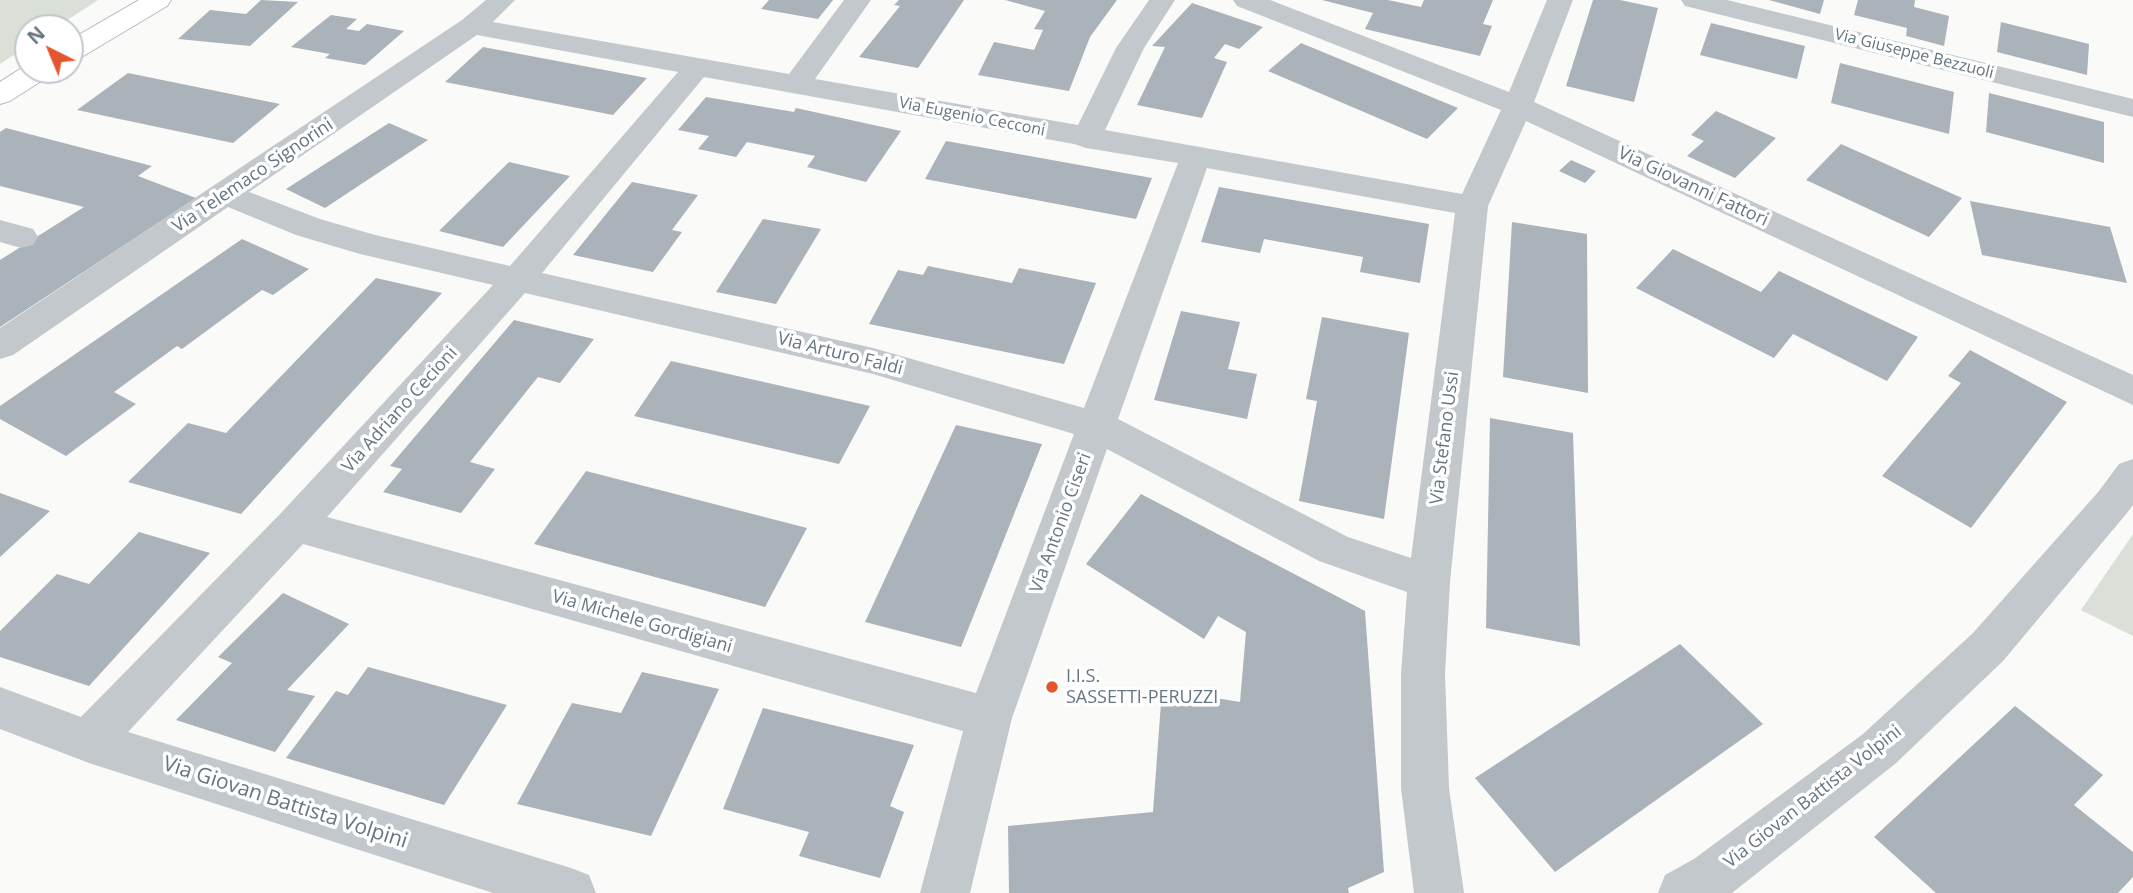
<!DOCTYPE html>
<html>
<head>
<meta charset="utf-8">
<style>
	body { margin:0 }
	#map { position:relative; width:2133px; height:893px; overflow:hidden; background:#fafaf8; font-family:"Open Sans",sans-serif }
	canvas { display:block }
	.north { position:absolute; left:14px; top:14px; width:70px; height:70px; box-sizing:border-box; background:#fff; border:2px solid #c1c8cd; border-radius:50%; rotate:317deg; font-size:19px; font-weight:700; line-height:28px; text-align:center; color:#657683 }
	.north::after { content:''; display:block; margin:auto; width:24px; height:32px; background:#e4572e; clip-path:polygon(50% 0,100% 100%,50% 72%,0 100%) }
</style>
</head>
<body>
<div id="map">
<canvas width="2133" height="893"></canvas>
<div class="north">N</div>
</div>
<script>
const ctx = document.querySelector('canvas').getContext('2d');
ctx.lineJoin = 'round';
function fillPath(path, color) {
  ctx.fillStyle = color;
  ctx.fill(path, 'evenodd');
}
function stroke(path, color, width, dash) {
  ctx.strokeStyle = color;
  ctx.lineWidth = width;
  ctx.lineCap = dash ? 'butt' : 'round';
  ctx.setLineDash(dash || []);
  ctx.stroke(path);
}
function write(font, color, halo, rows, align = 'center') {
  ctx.font = font + ' "Open Sans",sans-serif';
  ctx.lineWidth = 7;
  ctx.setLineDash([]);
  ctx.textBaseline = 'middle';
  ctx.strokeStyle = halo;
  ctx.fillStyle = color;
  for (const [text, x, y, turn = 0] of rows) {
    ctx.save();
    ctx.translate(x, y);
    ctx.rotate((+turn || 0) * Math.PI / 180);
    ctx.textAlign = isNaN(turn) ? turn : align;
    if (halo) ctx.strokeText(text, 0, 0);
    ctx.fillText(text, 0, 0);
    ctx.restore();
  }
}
const green = new Path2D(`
	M0,0h98l-43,28h-27v18l-28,18z
	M2133,534v102l-52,-26z`);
const building = new Path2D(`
	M261,0l37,2 -48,44 -72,-7 32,-29 36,4z
	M769,0h64l-15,19 -57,-10z
	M899,0h65l-46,68 -59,-11 41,-51 -6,-1z
	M1005,0h112l-27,37 -21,54 -91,-16 16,-33 40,8 9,-20 -9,-1 11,-18z
	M1322,0h66l33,7 3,-7h69l-10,24 9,2 -12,30 -115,-27 8,-16z
	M1593,0h27l38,8 -24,94 -68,-16z
	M1769,0h55l-4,14z
	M1858,0h57l-1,7 35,9 -5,30 -38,-10 1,-8 -53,-13z
	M1192,3l71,24 -24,22 -14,-5 -11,14 13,4 -25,56 -65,-13 28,-58 -13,-1z
	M331,15l26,4 -11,10 13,2 8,-7 37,7 -39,34 -40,-7 5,-4 -39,-7z
	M2001,22l88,22 -2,31 -90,-23z
	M1711,23l94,23 -8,33 -97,-24z
	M1301,43l157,65 -31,31 -159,-68z
	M483,47l164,31 -34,37 -168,-33z
	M1840,63l114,29 -5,42 -118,-31z
	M128,73l152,31 -47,39 -156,-33z
	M1989,93l115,29v41l-118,-31z
	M706,97l88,15 2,-4 105,23 -35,51 -59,-15 8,-11 -68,-14 -11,15 -38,-8 11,-13 -31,-6z
	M1716,111l60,27 -41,40 -48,-22 17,-15 -13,-6z
	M389,123l39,17 -103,68 -39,-19z
	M6,128l146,38 -14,10 58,22 -196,129v-67l84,-53 -84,-21v-54z
	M946,141l206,37 -16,41 -211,-40z
	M1841,144l121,54 -33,39 -123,-57z
	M1571,160l25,11 -11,12 -26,-12z
	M509,162l61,14 -67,71 -64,-16z
	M632,182l66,13 -26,35 10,2 -29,40 -80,-17z
	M1219,187l210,37 -9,59 -60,-11 3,-15 -99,-18 -4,14 -59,-11z
	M1970,201l140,26 17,56 -145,-28z
	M763,219l58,10 -45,75 -60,-12z
	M1512,222l75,12 1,159 -85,-16z
	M242,239l67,30 -36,26 -11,-5 -80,59 -5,-3 -63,46 22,12 -70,52 -66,-37v-13z
	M1673,249l88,43 18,-21 139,66 -31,44 -94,-47 -19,24 -138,-70z
	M928,266l84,17 7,-15 77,15 -32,81 -195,-40 29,-54 25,5z
	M376,278l66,15 -201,221 -113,-32 60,-59 38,10z
	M1181,311l59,11 -12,47 29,5 -10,45 -93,-19z
	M1322,317l87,16 -25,186 -85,-18 18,-100 -11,-2z
	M514,320l80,19 -34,44 -22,-6 -68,85 25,7 -34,44 -78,-21 19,-23 -12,-3z
	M1970,350l97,52 -96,126 -89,-52 79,-93 -13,-7z
	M671,361l199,45 -31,58 -205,-48z
	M1490,418l83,15 7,213 -94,-18z
	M956,425l86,19 -81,203 -96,-25z
	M586,471l221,57 -42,79 -231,-63z
	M0,493l50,18 -50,46z
	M1141,494l224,117 19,261 -36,16 1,5h-340l-1,-67 145,-14 9,-123 78,13 6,-70 -28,-16 -14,23 -118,-75z
	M139,532l71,21 -121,133 -89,-29v-26l57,-57 32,10z
	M283,593l66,31 -62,66 28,6 -40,56 -99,-32 56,-57 -14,-6z
	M1680,644l83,80 -208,148 -80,-94z
	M368,667l139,38 -63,100 -158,-47 50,-67 12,4z
	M642,672l77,17 -68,147 -134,-32 55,-101 49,10z
	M2015,706l88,69 -29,30 59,47v25l-15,16h-182l-62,-56z
	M763,708l151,37 -24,61 14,6 -24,66 -81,-22 10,-24 -86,-23z`);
const minor = new Path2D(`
	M486,0h29l-22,22 296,52 55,-74h27l-56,79 263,46 38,-77 33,-48h26l-31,48 -39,82 357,64 39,-84 -264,-104 -4,-6h37l239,92 38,-92h26l-39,102 599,273v30l-607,-284 -38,85 -38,376 -5,92 4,114 15,105h-50l-13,-105v-114l6,-82 -88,-31 -212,-112 -95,269 -42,175h-50l43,-162 -660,-187 -175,188 443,136 18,7 7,18h-103l-404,-130 -89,-34v-42l81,30 200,-204 212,-228 -133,-31 -64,-19 -68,-28 -215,148 -13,4v-31l462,-308zM477,35l201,37 -168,194 -135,-31 -55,-16 -71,-27zM704,77l370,67 12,4 92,15 -94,245 -211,-60 -331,-75zM1207,168l248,45 -44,345 -63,-21 -230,-118zM525,293l348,81 201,60 -98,259 -649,-176z
	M1681,0h46l406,99v18l-448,-111z
	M0,220l33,9 5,8 -5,8 -12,3 -21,-6z
	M2133,459v46l-6,8 -124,148 -108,103 -163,129h-74l7,-18 29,-16 169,-125 110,-101 126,-142 20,-27z`);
const major = new Path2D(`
	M139,0h32l-4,6 -87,52 -10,2v-20z
	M28,64v6h25l-4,6 -39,25 -10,3v-22z`);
const markers = [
	[1052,687,7,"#e4572e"]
];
const farStreetnames = [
	["Via Giuseppe Bezzuoli",1914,54,14],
	["Via Eugenio Cecconi",972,117,11]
];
const streetNames = [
	["Via Telemaco Signorini",253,176,-34],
	["Via Giovanni Fattori",1693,187,25],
	["Via Arturo Faldi",840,354,14],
	["Via Adriano Cecioni",400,410,-48],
	["Via Stefano Ussi",1445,438,-83],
	["Via Antonio Ciseri",1061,523,-70],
	["Via Michele Gordigiani",642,622,16],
	["Via Giovan Battista Volpini",1813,797,-38]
];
const poiNames = [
	["I.I.S.",1066,677],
	["SASSETTI-PERUZZI",1066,698]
];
const nearStreetnames = [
	["Via Giovan Battista Volpini",285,803,18]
];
fillPath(green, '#dadfd7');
fillPath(building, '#aab3b9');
stroke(major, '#b5babe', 2);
fillPath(minor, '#c3c8cc');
fillPath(major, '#fff');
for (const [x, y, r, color] of markers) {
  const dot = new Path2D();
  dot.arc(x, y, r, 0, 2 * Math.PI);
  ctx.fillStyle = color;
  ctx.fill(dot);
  stroke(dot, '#fff', 2.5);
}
write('16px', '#657683', '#fff', farStreetnames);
write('18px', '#657683', '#fff', streetNames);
write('18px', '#657683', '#fff', poiNames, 'left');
write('21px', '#657683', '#fff', nearStreetnames);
</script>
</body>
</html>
